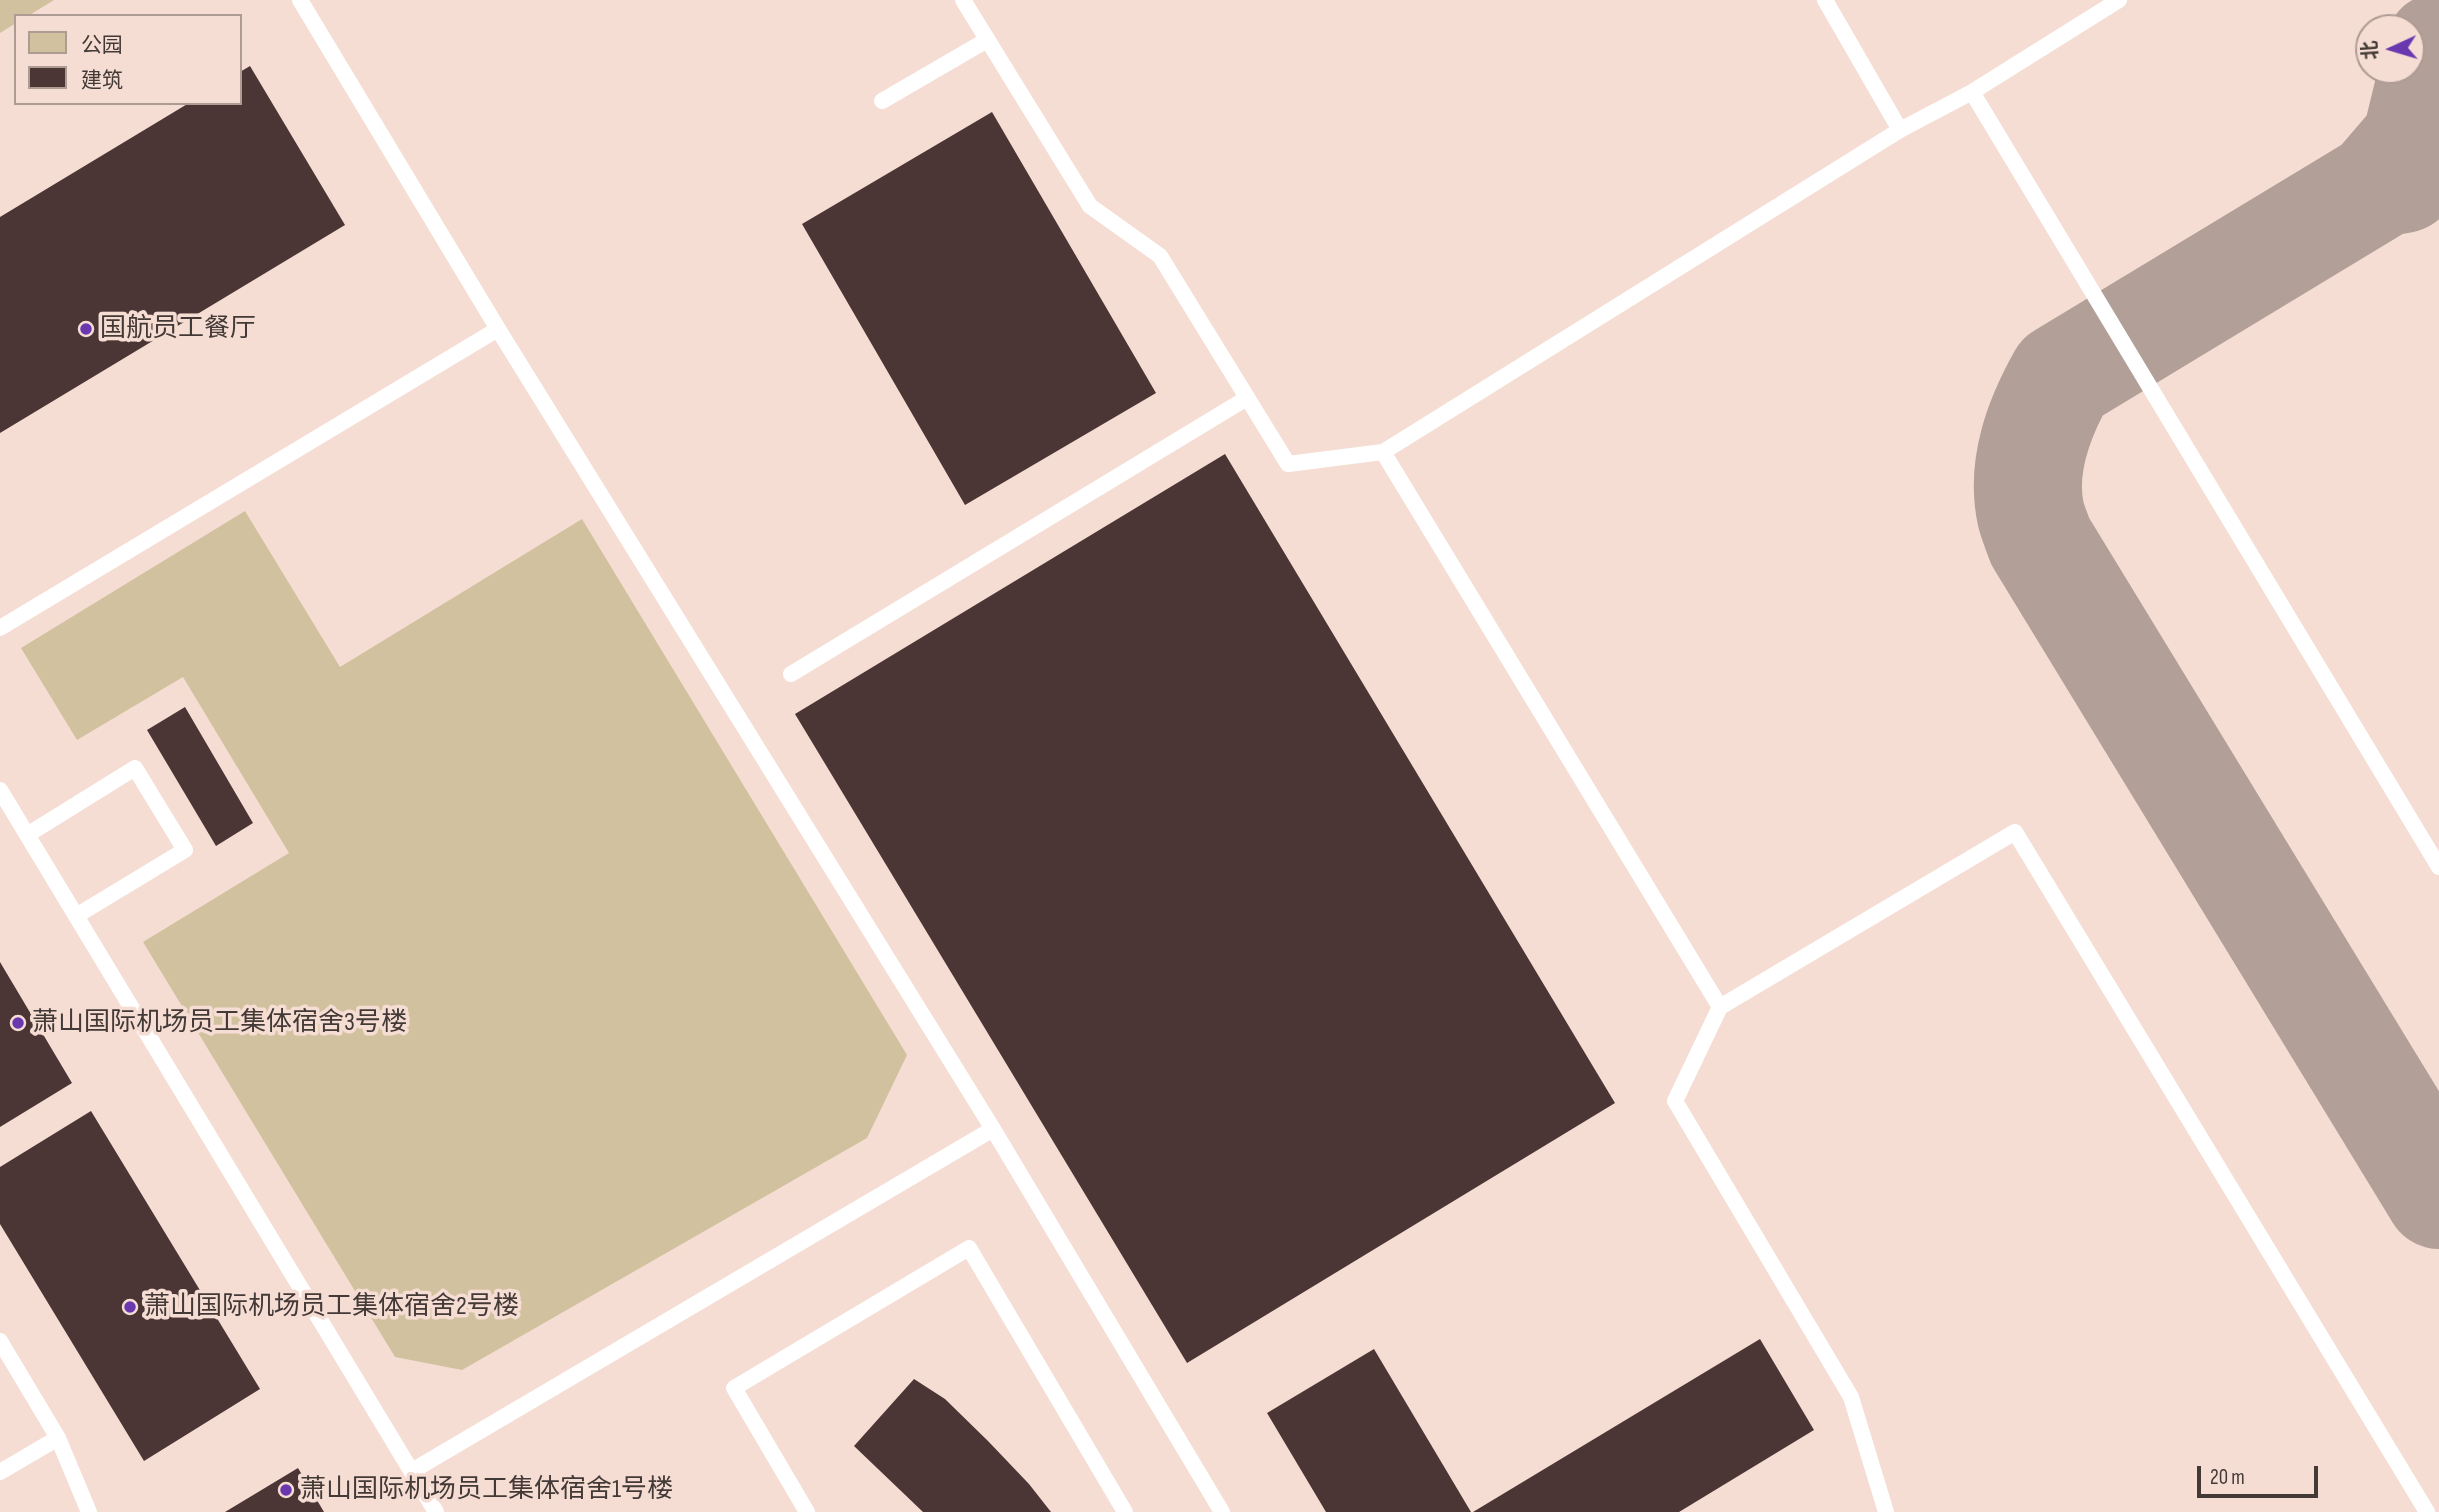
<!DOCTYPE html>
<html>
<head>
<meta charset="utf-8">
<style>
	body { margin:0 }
	#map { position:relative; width:2439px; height:1512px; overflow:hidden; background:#f5ddd3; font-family:"Sofia Sans Condensed","Noto Sans SC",sans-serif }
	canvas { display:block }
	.legend { position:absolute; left:14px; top:14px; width:228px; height:91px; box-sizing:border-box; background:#f5ddd3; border:2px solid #ae9b94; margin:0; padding:9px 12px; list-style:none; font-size:21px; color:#433936 }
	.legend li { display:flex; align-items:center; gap:14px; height:35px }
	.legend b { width:35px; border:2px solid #ae9b94 }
	.north { position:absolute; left:2355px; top:14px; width:70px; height:70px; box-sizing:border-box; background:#f5ddd3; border:2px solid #ae9b94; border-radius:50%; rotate:266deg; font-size:19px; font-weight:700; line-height:28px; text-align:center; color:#433936 }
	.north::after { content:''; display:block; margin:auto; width:24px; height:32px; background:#6938af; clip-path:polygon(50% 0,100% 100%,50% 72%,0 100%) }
	.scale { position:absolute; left:2197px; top:1466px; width:121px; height:32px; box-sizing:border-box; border:4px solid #433936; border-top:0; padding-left:9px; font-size:21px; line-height:24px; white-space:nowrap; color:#433936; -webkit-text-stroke:5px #f5ddd3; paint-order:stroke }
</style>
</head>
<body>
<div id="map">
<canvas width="2439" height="1512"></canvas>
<ul class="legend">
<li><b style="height:19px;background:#d2c19e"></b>公园</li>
<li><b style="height:19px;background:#4b3635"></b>建筑</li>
</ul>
<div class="north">北</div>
<div class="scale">20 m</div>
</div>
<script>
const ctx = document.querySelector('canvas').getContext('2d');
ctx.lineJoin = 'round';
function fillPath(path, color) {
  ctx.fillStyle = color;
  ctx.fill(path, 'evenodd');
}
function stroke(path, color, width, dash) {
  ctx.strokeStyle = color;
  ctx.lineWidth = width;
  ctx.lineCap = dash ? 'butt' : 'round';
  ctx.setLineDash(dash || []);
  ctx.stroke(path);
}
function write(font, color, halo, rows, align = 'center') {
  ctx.font = font + ' "Sofia Sans Condensed","Noto Sans SC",sans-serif';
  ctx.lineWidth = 7;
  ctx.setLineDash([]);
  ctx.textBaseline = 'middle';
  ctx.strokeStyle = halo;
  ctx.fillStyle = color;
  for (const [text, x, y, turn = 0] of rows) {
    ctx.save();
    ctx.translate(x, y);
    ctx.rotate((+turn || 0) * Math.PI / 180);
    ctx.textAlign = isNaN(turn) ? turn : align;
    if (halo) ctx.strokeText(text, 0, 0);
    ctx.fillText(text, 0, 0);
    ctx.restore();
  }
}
const green = new Path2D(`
	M0,0h54l-26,16h-12v7l-16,10z
	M245,511l95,156 242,-148 325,536 -40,83 -405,232 -67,-13 -252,-415 146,-89 -106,-176 -106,63 -56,-92z`);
const taxiway = new Path2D(`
	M2439,149l-377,228c-23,41 -42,89 -31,138 2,8 6,17 9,26l399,654
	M2403,179l-23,4 36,-42 23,-94`);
const building = new Path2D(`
	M250,66l95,159 -345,208v-216l189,-114h51v-31z
	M992,112l164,281 -191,112 -163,-281z
	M1225,454l390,649 -428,260 -392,-649z
	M185,707l68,116 -37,23 -69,-116z
	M0,962l72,121 -72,44z
	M91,1111l169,278 -116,72 -144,-237v-57z
	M1760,1339l54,91 -135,82h-206z
	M1374,1349l97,163h-145l-59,-99z
	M914,1379l31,20 43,42 41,43 22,28h-128l-69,-66z
	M298,1468l26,44h-99z`);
const service = new Path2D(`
	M300,0l198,329 495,800 229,383
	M963,0l127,206 70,50 128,208 95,-12 337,555 -45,94 176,296 35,115
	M1825,0l75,130
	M1972,92l467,775
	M882,101l105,-61
	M1383,452l517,-322 72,-38 147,-92
	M0,628l498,-299
	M791,674l456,-276
	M0,790l436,722
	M27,835l108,-67 50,82 -109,66
	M1720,1007l295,-175 412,680
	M0,1341l58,97 31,74
	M412,1471l581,-342
	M0,1472l58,-34
	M807,1512l-73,-124 235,-140 156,264`);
const markers = [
	[86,329,7,"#6938af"],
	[18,1023,7,"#6938af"],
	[130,1307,7,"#6938af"],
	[286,1490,7,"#6938af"]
];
const poiNames = [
	["国航员工餐厅",100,329],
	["萧山国际机场员工集体宿舍3号楼",32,1023],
	["萧山国际机场员工集体宿舍2号楼",144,1307],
	["萧山国际机场员工集体宿舍1号楼",300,1490]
];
fillPath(green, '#d2c19e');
stroke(taxiway, '#b29f98', 108);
fillPath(building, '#4b3635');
stroke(service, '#fff', 16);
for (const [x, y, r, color] of markers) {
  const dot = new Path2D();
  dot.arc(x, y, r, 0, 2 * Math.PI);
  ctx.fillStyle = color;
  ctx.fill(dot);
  stroke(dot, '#f5ddd3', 2.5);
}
write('26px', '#433936', '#f5ddd3', poiNames, 'left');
</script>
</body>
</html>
